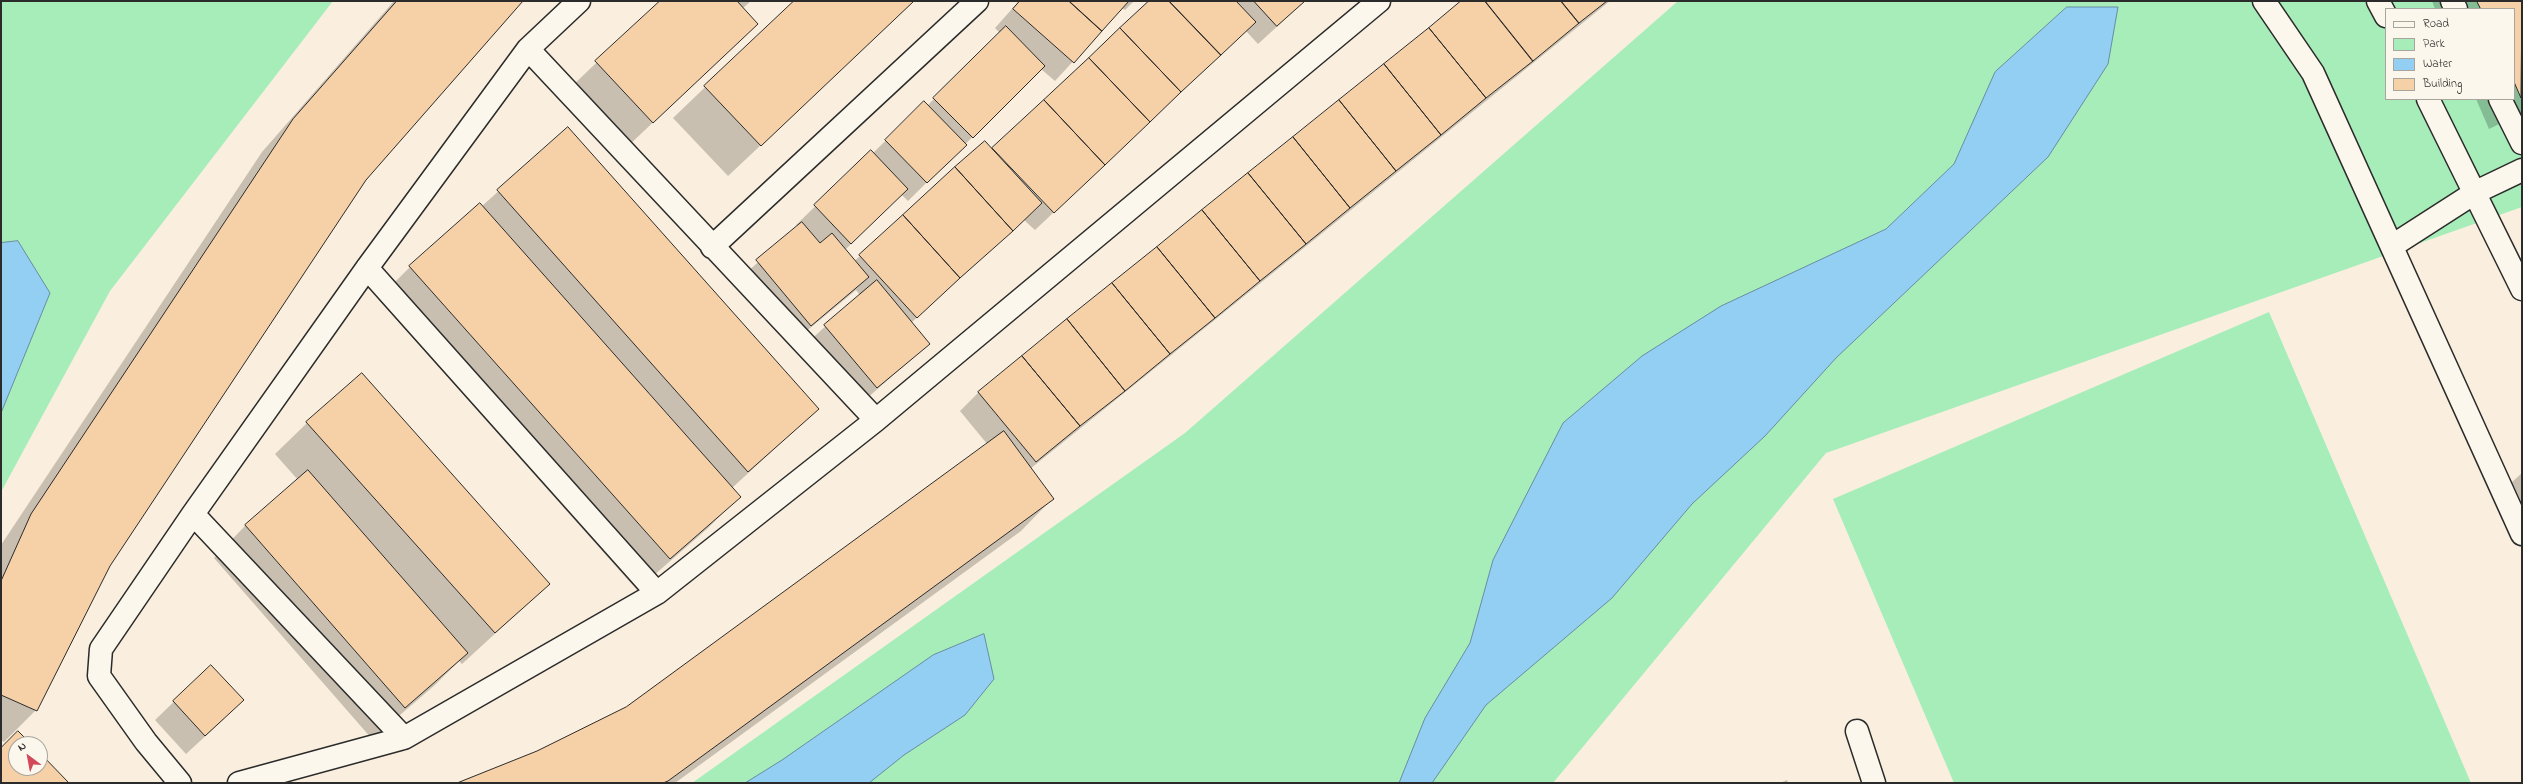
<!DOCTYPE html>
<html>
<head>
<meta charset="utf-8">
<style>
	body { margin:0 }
	#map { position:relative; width:2523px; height:784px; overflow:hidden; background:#faefde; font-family:"Indie Flower",sans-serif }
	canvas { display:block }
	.frame { position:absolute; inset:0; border:2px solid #2b2b2b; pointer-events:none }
	.legend { position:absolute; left:2385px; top:8px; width:130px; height:92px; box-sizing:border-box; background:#fbf7ec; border:1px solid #a8a59f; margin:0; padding:5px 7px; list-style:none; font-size:12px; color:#2b2b2b }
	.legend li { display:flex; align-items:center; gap:8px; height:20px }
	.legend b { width:20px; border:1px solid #a8a59f }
	.north { position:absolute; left:8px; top:736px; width:40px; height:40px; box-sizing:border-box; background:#fbf7ec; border:1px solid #a8a59f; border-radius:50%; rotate:328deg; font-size:11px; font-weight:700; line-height:16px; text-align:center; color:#2b2b2b }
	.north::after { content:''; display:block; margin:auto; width:14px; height:18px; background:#d1495b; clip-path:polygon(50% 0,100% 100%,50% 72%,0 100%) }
</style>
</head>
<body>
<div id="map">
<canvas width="2523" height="784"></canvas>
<div class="frame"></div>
<ul class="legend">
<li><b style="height:5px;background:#fbf7ec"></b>Road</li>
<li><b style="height:11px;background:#a6edba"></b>Park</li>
<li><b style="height:11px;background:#93cef3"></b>Water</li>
<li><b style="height:11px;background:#f6d0a6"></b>Building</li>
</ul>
<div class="north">N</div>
</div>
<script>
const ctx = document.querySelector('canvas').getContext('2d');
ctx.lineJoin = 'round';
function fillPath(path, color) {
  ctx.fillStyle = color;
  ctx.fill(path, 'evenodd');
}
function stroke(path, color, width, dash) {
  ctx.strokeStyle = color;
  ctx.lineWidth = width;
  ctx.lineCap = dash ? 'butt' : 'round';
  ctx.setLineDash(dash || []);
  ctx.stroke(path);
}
const green = new Path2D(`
	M1,1h332l-223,290 -109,201z
	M1678,1h844v206l-696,246 -273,330h-861l493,-350zM2386,9h128v90h-128z
	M2269,312l202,471h-517l-121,-284z`);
const water = new Path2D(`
	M2067,7h51l-10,57 -60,93 -212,201 -71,78 -73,68 -80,94 -126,107 -54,78h-33l26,-65 45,-75 23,-83 70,-137 79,-67 79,-50 165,-77 68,-65 41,-92z
	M18,241l32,52 -49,120v-170z
	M984,634l10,45 -29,36 -61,40 -35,28h-124l37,-23 151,-105z`);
const shadow = new Path2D(`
	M394,1h128l-157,178 -256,386 -73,145 -32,32 -3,-2v-195l261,-393z
	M661,1h90l-9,8 15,15 -131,124 -56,-60z
	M795,1h119l-186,175 -55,-58z
	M1019,1h115l-9,9 -3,-2 -67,73 -14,-12 -133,132 -7,-7 -56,56 9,11 138,-111 157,-149h156l-47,43 -12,-13 -211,199 -11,-10 -113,103 18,21 -71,62 -52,-62 54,-49 -4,-5 -64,53 -54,-63 60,-53 -2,-2 75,-73 1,2 52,-51 3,3 73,-73 -5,-5z
	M1463,1h147l-580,468 22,30 -31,32 -346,252h-213l75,-31 89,-44 362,-263 -28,-34 19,-19z
	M2432,1h90v112l-33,16 -13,-30h38v-90h-79z
	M568,129l250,280 -86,79 8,8 -32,32 -71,62 -259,-291 32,-32 70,-62 2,1z
	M307,423l242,161 -87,80 -3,-3 -24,24 -63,54 -158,-181 31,-32 53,-46 -23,-26z
	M2522,473v31l-10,-22z
	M211,666l13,53 -38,35 -31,-34z
	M1787,780l1,3h-8z`);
const building = new Path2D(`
	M397,1h126l-157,179 -256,386 -73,145 -36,-16v-114l30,-67 262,-395z
	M660,1h77l21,23 -105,99 -58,-62z
	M794,1h120l-153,145 -57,-60z
	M1020,1h49l33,30 -28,32 -61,-54z
	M1069,1h60l-27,30z
	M1149,1h20l52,54 -40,37 -61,-64z
	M1169,1h67l20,21 -35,33z
	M1254,1h51l-28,25z
	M1461,1h24l48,60 -47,37 -57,-70z
	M1485,1h76l18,22 -46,38z
	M1561,1h46l-28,22z
	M2477,1h45l-1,97 -7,-16v-73h-33z
	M1006,26l39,40 -72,72 -40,-40z
	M1120,28l61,64 -31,30 -61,-64z
	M1429,28l57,70 -45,37 -57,-71z
	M1089,58l61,64 -45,43 -61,-65z
	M1384,64l57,71 -45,36 -57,-71z
	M1044,100l61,65 -51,48 -62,-65z
	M1339,100l57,71 -46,37 -57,-71z
	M924,101l43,44 -40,38 -42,-43z
	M568,127l251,282 -71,63 -251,-282z
	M1293,137l57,71 -44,36 -58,-71z
	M985,141l57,62 -29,28 -58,-64z
	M871,150l37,39 -57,55 -37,-39z
	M955,167l58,64 -53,47 -57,-63z
	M1248,173l58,71 -46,37 -58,-71z
	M480,203l261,294 -71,62 -261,-293z
	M1202,210l58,71 -45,37 -58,-71z
	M903,215l57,63 -43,40 -58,-63z
	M802,222l18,21 12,-10 37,44 -58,49 -55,-66z
	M1157,247l58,71 -45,36 -58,-71z
	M877,280l53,64 -53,44 -53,-63z
	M1112,283l58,71 -45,37 -58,-72z
	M1067,319l58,72 -45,35 -58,-70z
	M1022,356l58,70 -44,36 -58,-70z
	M362,373l188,211 -55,49 -189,-211z
	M1004,431l50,68 -386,282 -5,2h-206l80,-32 89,-44z
	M308,470l160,183 -63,55 -160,-183z
	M211,665l33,35 -39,36 -32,-35z
	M18,731l13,13h-15v24h24v-15l29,30h-68v-35z`);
const minor = new Path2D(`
	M2264,1l49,72 209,461
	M2378,1l8,15
	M2452,1l4,8
	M528,49l348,371
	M2428,99l94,190
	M2500,99l22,44
	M2392,246l84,-54 46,-22
	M712,247l265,-246
	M367,268l290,325
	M193,514l211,224
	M1857,731l17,52
	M180,783l-34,-41 -47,-66 2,-27 92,-135 174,-246 161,-219 51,-48
	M239,783l165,-45 253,-145 219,-173 503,-419`);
fillPath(green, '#a6edba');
fillPath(water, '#93cef3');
stroke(water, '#698da3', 1);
fillPath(shadow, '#0003');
fillPath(building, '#f6d0a6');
stroke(building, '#2b2b2b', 1);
stroke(minor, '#2b2b2b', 25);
stroke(minor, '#fbf7ec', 22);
</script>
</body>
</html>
